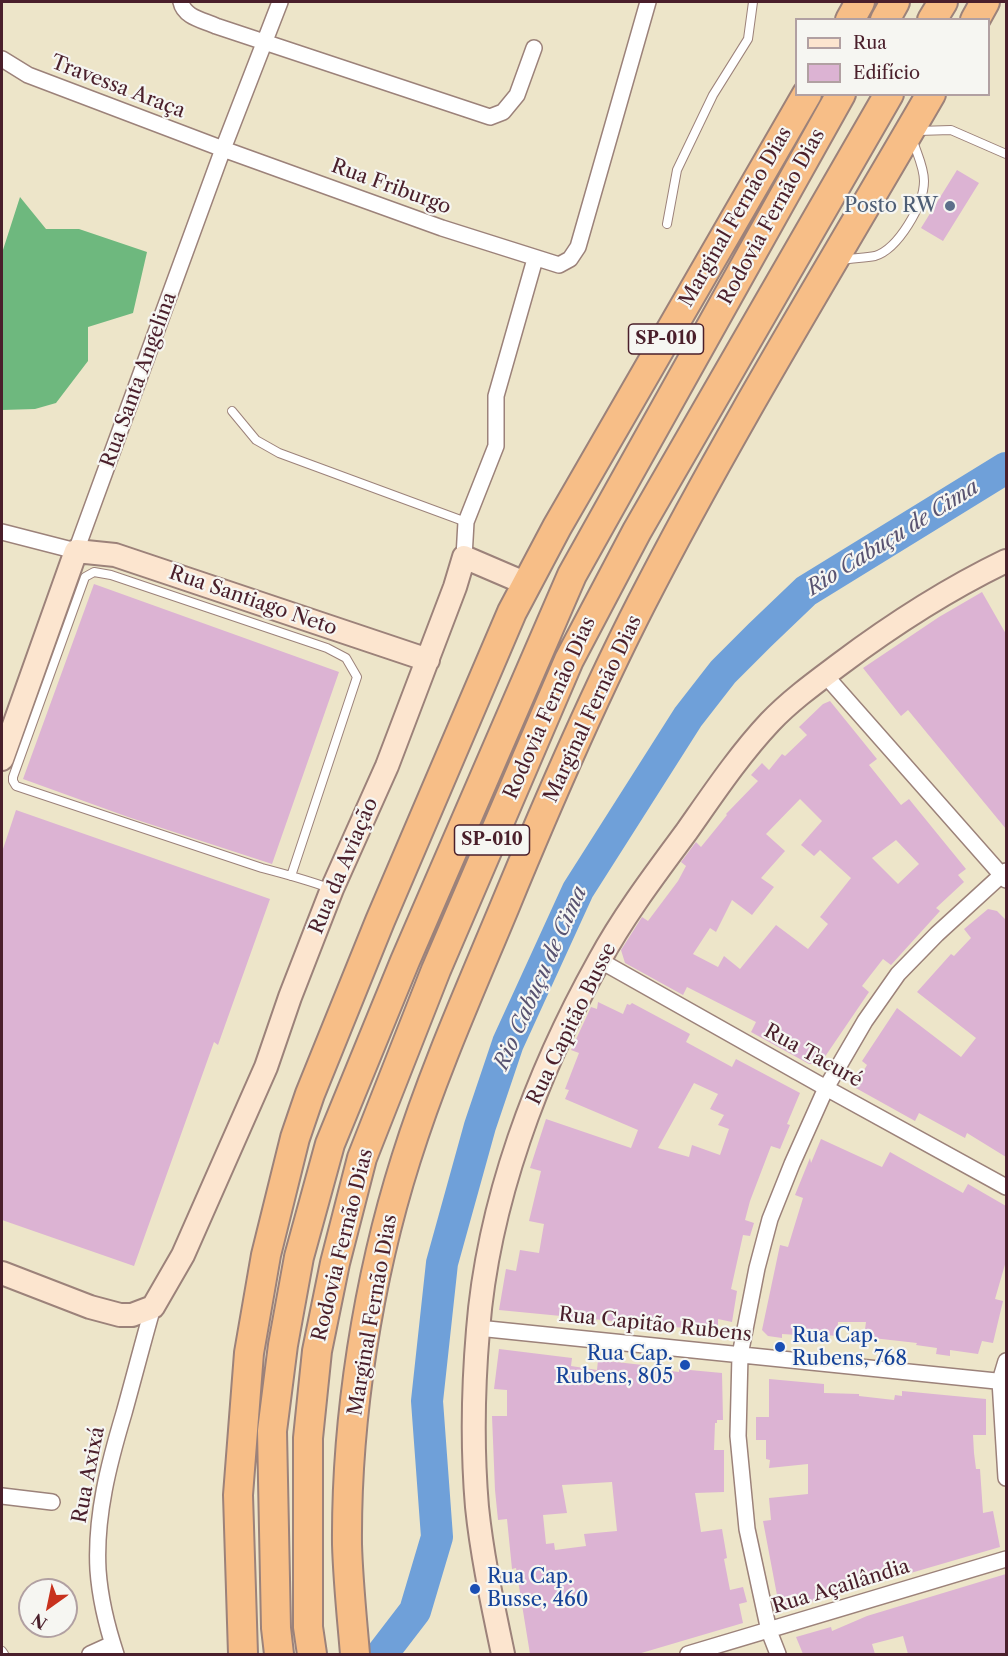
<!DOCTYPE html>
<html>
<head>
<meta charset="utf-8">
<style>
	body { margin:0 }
	#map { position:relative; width:1008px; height:1656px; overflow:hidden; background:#ede5c9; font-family:"Libre Caslon Text",serif }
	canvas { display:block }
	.frame { position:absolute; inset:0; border:3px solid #4a1f2b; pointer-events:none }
	.legend { position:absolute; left:795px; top:18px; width:195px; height:78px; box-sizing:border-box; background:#f6f6f2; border:2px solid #b1a0a2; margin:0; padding:8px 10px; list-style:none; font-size:18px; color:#4a1f2b }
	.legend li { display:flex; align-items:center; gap:12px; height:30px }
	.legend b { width:30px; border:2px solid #b1a0a2 }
	.north { position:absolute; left:18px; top:1578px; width:60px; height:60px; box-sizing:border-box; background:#f6f6f2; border:2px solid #b1a0a2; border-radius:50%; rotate:213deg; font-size:16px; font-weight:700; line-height:24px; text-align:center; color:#4a1f2b }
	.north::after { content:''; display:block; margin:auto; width:21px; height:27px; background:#c8321e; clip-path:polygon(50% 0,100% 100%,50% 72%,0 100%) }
</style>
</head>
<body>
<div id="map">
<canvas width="1008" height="1656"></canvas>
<div class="frame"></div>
<ul class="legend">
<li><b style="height:8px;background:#fce5cf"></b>Rua</li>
<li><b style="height:16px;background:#dcb3d3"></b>Edifício</li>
</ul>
<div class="north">N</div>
</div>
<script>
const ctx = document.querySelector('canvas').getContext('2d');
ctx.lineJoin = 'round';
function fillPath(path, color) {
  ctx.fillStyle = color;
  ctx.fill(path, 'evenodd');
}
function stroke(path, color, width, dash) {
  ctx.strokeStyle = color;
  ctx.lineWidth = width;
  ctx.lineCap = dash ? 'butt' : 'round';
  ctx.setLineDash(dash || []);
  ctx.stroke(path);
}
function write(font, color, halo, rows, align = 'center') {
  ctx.font = font + ' "Libre Caslon Text",serif';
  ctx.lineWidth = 4.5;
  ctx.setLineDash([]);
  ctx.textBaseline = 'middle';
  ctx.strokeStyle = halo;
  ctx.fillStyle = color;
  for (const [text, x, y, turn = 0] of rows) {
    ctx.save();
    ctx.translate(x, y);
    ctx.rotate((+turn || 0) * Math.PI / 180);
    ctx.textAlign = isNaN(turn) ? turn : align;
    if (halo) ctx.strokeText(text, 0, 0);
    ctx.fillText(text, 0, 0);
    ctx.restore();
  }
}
const forest = new Path2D(`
	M20,197l26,32h33l68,23 -14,61 -45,14v34l-32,42 -21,6 -33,1v-157z`);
const river = new Path2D(`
	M382,1654l33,-43 22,-74 -10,-136 15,-138 38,-137 28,-83 70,-153 110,-173 35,-45 37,-37 46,-44 200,-123`);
const building = new Path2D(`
	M957,170l22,13 -36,58 -22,-13z
	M94,584l245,88 -67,192 -144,-47 -105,-38z
	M982,592l24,42v195l-98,-119 -7,6 -38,-48 76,-51z
	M830,701l47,58 -8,6 32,40 8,-6 57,70 -8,6 6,7 -28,26 4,3 -49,54 -8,-6 -21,27 7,6 -49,72h-11l-58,-32 5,-10 -69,-35 -4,8 -58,-32 -4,-13 21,-33 6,4 30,-40 8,-15 -5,-4 15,-20 5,5 26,-32 -1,-1 32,-33 -7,-6 11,-12 7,7 13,-16 3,2 22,-21 -8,-8 24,-23zM800,799l22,22 -21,24 13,11 6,-6 31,28 -31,39 8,7 -20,25 -32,-24 -36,44 -16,-13 -6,11 -25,-13 17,-26 6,4 16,-32 20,15 22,-28 -13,-9 24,-27 -19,-17zM896,840l23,24 -21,20 -26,-26z
	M16,810l254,89 -52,146 -4,-3 -80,224 -132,-46v-368z
	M988,909l9,2 9,9v237l-39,-24 -2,5 -46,-25 -4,8 -61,-34 13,-22 -5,-4 35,-53 64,49 15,-19 -59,-46 34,-38 3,2 17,-18 -7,-9z
	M598,1002l25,12 4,-10 3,1 2,-2 58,31 -4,8 46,25 4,-8 64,34 -13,31 3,1 -10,24 -9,-3 -21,55 -5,19 9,3 -4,13 -7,-1 -12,54 6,2 -5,31 -14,-3v8l-32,-4 -1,5 -186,-18 7,-41 10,2 4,-21 19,3 5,-29 -15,-3 12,-50 -11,-3 16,-49 85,29 7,-18 -73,-31 4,-9 -4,-1 14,-36 -8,-3 20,-43 6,2zM694,1083l24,11 -8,15 14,6 -6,10 11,4 -9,26 -28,-10 -3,12 -31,-9z
	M821,1139l61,28 8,-15 73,41 5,-9 38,22v55l-11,38 8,2 -10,42 -11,-2 -4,13 -28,-4v6l-14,-2 1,-6 -21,-3 1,-2 -53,-6 2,-15h-28l-1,14 -23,-2v2l-32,-2v4l-14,-2 -6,-6 18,-85 8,2 15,-49 -8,-3 15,-37 1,5z
	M499,1349l73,9 -1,8 26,4 1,-10 45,5 -1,5 29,3v-2l8,1v-3l43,4 1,47h-6v3h-2l-1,27h10v42l-29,1 6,39 21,-3 5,29 -3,1 6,31 13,-3 4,15 -8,2 4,19 -105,31h-108l-14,-86 -4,1 -5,-50 -9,1 -3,-30 -3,-74h15v-26l-13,-1zM612,1482l5,49 -33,3 2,12 -31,4 -1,-7 -8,1 -3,-29 24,-2 -5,-28z
	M769,1379l55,5v9l35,1v2l35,4 1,-5 7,1v-5l84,8v36h-13l1,18 2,16h4l3,44 10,-2 7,36 -220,64 -17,-90 8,-1 -2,-22 39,-4v-30l-39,4 1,-8 -4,-1v-19h-10v-23h13z
	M1006,1574v80h-98l-5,-18 -31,8 3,10h-72l-7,-17 35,-10 1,4 35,-15z`);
const lane = new Path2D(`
	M918,131l33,-1 55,24
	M667,224l10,-54 36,-75 35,-56 5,-37
	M842,260c11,-2 22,-2 33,-4 23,-7 49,-51 49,-75 0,-14 -7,-27 -11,-40
	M232,411l24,29 23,13 187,69
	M291,876l66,-199 -11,-19 -19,-10 -216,-73 -17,-3 -9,5 -72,200v4l3,5 246,82c23,6 45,12 67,20
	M2,1651l2,3`);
const street = new Path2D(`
	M181,2c3,15 22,18 35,24l274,91 13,-5 14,-17 17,-47
	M2,59l26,16 195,74 219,79 117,37 11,-6 8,-12 70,-245
	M2,532l74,19 147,-402 57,-147
	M464,557l2,-35 30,-76v-50l39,-137
	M825,675l181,205
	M599,960l227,128 180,99
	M478,1328l528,54
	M1006,1361l-6,20 6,97
	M2,1496l50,6
	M90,1654l22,-10
	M116,1654c-9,-27 -16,-56 -18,-84 -3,-54 11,-107 26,-157 10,-36 19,-71 29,-106
	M688,1654l318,-95
	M778,1654l-9,-23 -22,-102 -9,-93 2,-81 17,-87 13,-49 22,-55 34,-76 39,-67 33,-47 39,-40 69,-63`);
const secondary = new Path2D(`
	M2,759l74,-208 39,4 313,105
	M2,1273l88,34 30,8h12l21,-8 30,-52 83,-188 24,-70 42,-108 55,-123 68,-179 9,-30 63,27
	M503,1654c-10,-48 -21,-98 -26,-147 -5,-59 -4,-118 1,-177 10,-128 59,-258 121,-369 25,-46 57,-88 88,-130 26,-37 52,-76 83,-109 21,-22 46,-40 70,-58 52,-39 108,-75 166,-103`);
const highway = new Path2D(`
	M850,20l10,-18
	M885,20l10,-18
	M932,20l11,-18
	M975,20l10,-18
	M243,1654l-5,-159 11,-142 17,-98 29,-117 15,-44 70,-173 132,-309 45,-85 250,-433
	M279,1654l-3,-26 -4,-197 11,-86 16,-88 31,-113 75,-183 167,-386 269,-481
	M312,1654l-4,-27v-189l9,-87 18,-88 27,-105 74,-188 133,-310 68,-129 252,-437
	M355,1654c-3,-36 -7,-73 -8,-110 -1,-125 21,-265 59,-385 27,-86 64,-169 99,-253 42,-102 86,-204 136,-302 89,-174 192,-341 290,-510`);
const markers = [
	[950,206,6,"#5c6f8a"],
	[780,1347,6,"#1a4fb4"],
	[685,1365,6,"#1a4fb4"],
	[475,1589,6,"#1a4fb4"]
];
const shields = [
	[666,339,75],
	[492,840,75]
];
const shieldNames = [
	["SP-010",666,339],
	["SP-010",492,840]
];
const streetNames = [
	["Travessa Araça",118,87,21],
	["Rua Friburgo",391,187,20],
	["Marginal Fernão Dias",736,217,-60],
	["Rodovia Fernão Dias",772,217,-61],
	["Rua Santa Angelina",139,380,-70],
	["Rua Santiago Neto",253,601,19],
	["Rodovia Fernão Dias",550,708,-66],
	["Marginal Fernão Dias",593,709,-65],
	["Rua da Aviação",344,866,-67],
	["Rua Capitão Busse",572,1024,-64],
	["Rua Tacuré",813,1056,29],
	["Rodovia Fernão Dias",343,1245,-76],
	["Marginal Fernão Dias",373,1315,-80],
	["Rua Capitão Rubens",655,1325,6],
	["Rua Axixá",89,1475,-79],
	["Rua Açailândia",841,1587,-17]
];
const serviceNames = [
	["Posto RW",938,206]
];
const transitNames = [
	["Rua Cap.",792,1336],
	["Rubens, 768",792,1359],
	["Rua Cap.",673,1354,"right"],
	["Rubens, 805",673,1377,"right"],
	["Rua Cap.",487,1577],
	["Busse, 460",487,1600]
];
const waterNames = [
	["Rio Cabuçu de Cima",893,538,-32],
	["Rio Cabuçu de Cima",541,978,-66]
];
fillPath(forest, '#6eb87e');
stroke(river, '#6fa0d9', 32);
fillPath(building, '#dcb3d3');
stroke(lane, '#9c827a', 10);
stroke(street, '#9c827a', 18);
stroke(secondary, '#9c827a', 26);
stroke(highway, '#9c827a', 32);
stroke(lane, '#fff', 8);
stroke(street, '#fff', 15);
stroke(secondary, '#fce5cf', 22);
stroke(highway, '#f7be87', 28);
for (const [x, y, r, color] of markers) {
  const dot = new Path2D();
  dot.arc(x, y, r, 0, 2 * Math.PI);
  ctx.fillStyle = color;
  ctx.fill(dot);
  stroke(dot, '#f6f6f2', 2);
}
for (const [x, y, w] of shields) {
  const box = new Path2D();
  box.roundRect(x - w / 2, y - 15, w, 30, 4.5);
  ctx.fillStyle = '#f6f6f2';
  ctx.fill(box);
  stroke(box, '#4a1f2b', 1.5);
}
write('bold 18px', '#4a1f2b', null, shieldNames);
write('20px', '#4a1f2b', '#f6f6f2', streetNames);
write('20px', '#4e5e75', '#f6f6f2', serviceNames, 'right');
write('20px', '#164399', '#f6f6f2', transitNames, 'left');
write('italic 21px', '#595371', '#f6f6f2', waterNames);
</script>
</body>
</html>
